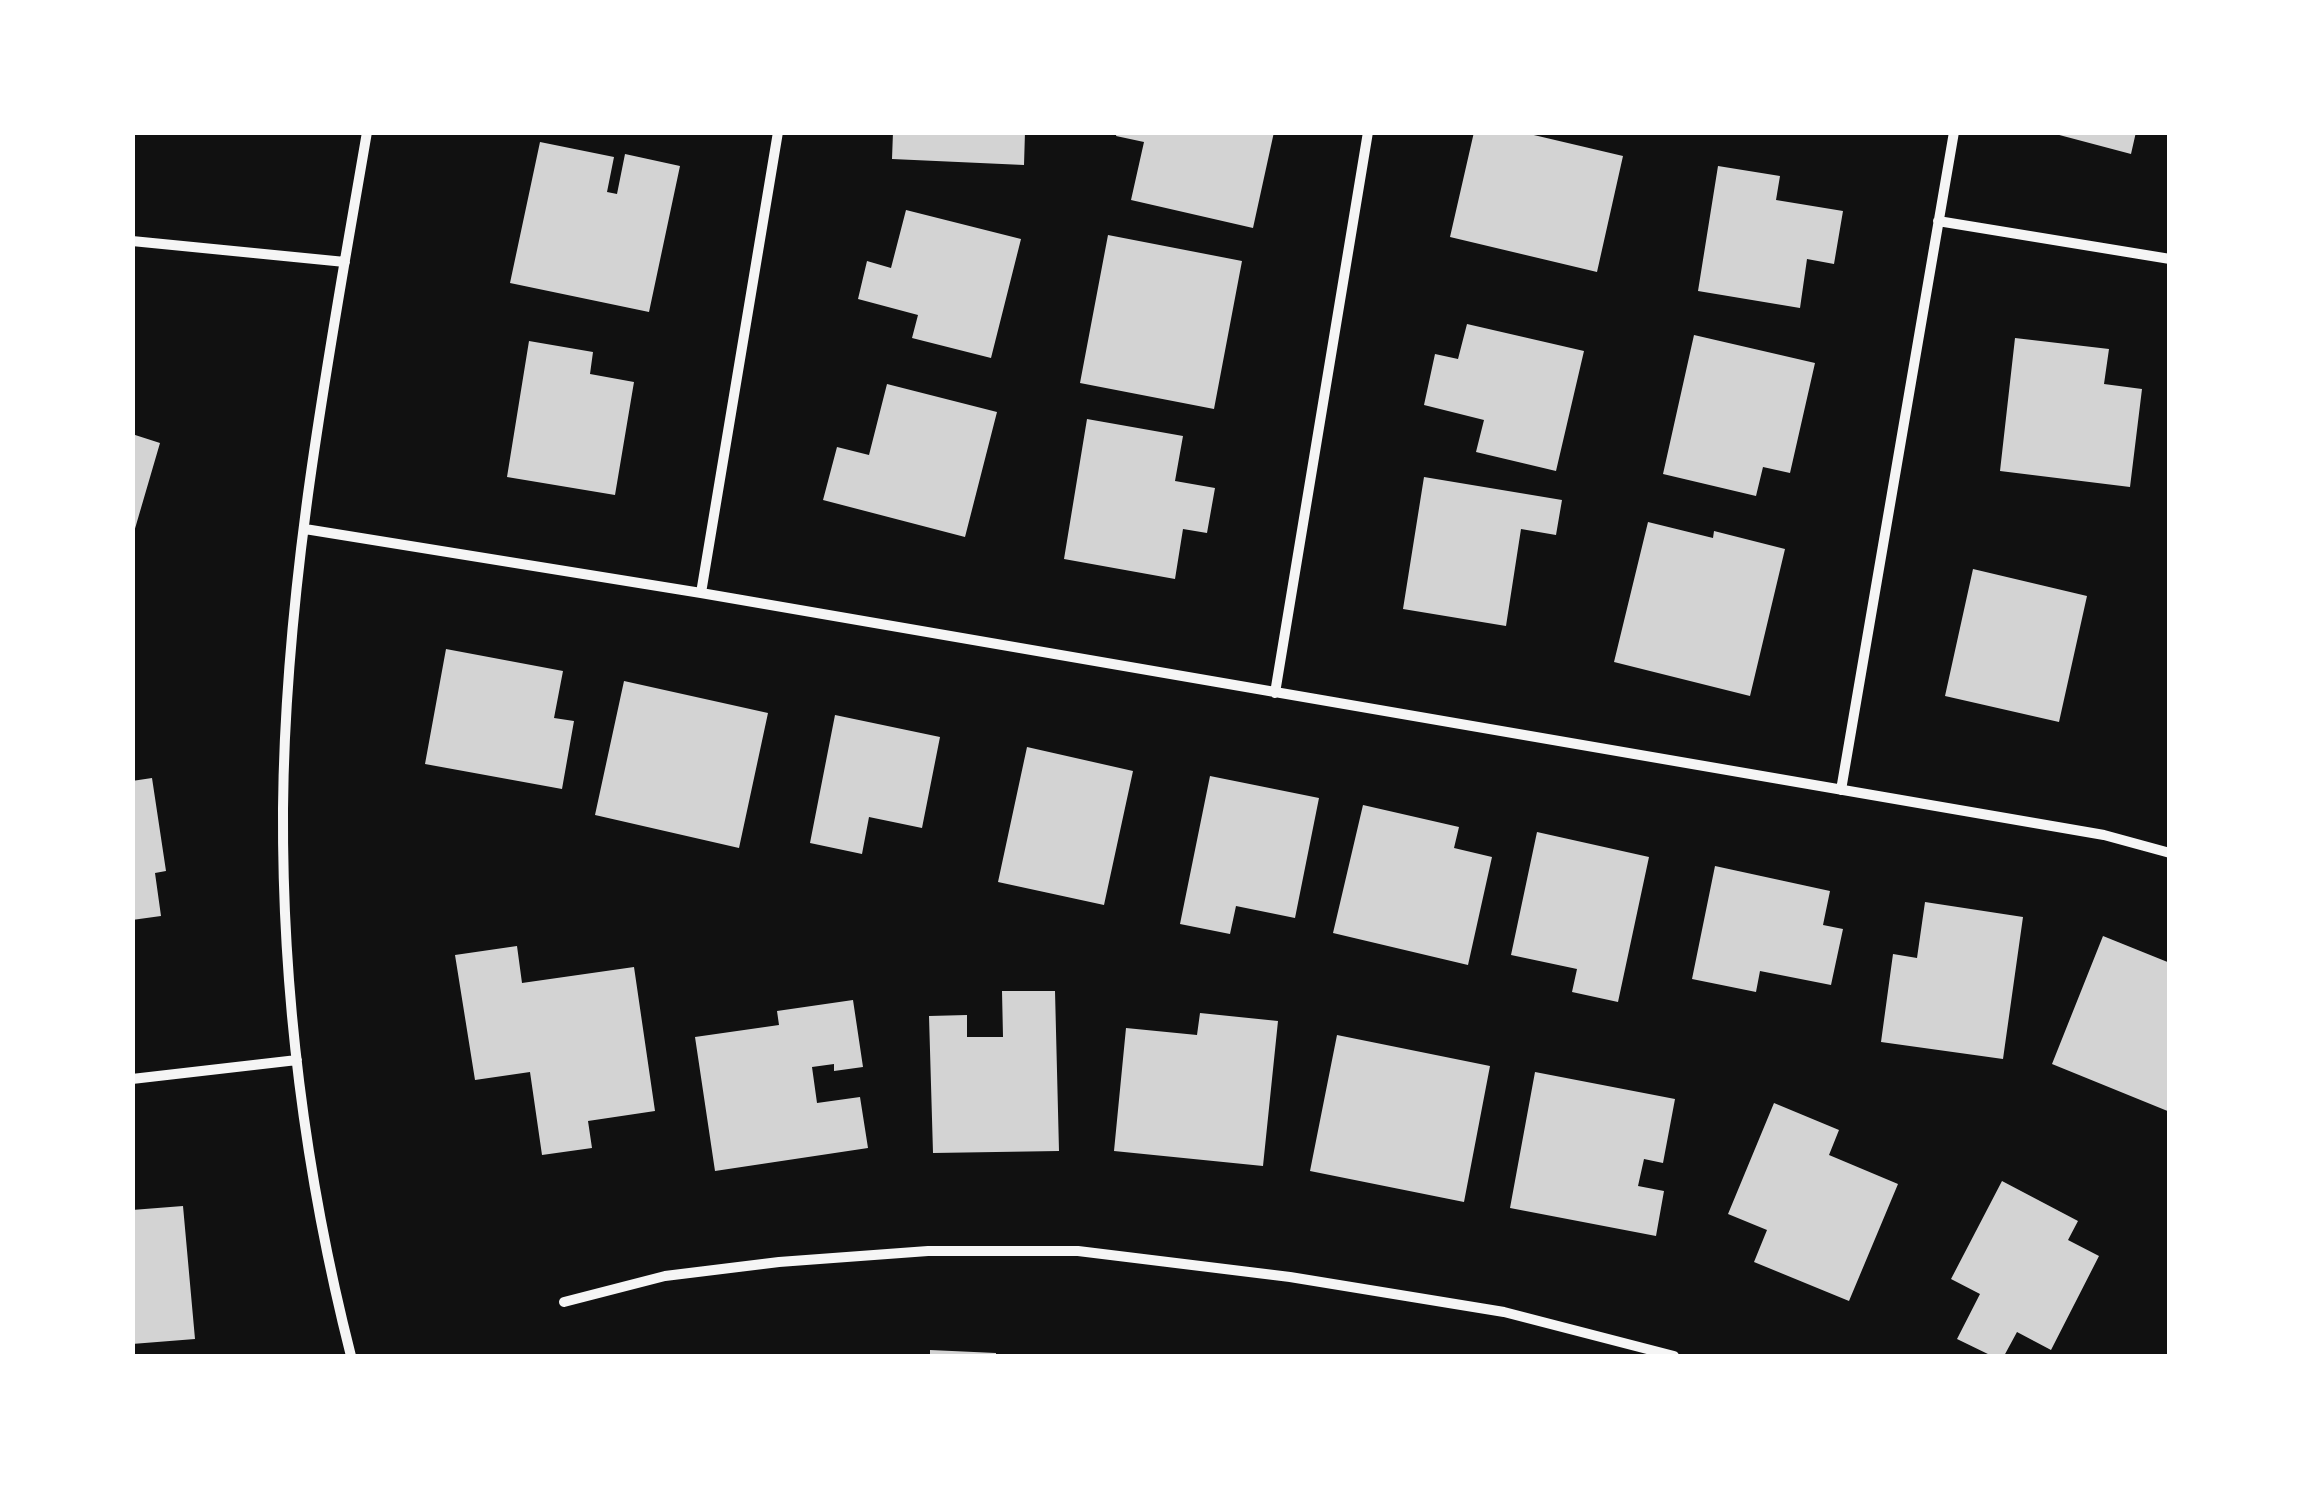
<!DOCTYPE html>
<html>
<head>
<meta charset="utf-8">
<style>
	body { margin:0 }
	#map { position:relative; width:2302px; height:1489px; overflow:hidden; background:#111; font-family:Raleway,sans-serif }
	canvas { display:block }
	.frame { position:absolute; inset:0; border:135px solid #fff; pointer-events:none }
</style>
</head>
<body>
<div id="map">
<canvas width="2302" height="1489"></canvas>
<div class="frame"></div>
</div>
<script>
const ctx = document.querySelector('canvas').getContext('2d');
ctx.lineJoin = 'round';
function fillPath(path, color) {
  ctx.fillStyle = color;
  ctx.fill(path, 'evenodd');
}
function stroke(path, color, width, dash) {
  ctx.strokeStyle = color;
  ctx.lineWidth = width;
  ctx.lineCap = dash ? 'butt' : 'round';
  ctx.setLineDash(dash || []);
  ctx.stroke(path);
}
const building = new Path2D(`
	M893,132h132l-1,33 -132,-6z
	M1117,132h157l-21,96 -122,-28 13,-58 -28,-6z
	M1474,132h47l102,24 -26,116 -147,-35z
	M2048,132h88l-5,22z
	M540,142l74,15 -7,35 10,2 8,-40 55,12 -31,146 -139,-29z
	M1718,166l62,10 -4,24 67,11 -9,53 -27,-5 -7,49 -102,-17z
	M906,210l115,29 -30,119 -79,-20 6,-23 -60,-16 9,-38 24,7z
	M1108,235l134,26 -28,148 -134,-26z
	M1467,324l117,27 -28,120 -80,-19 8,-32 -60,-15 11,-51 23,5z
	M1694,335l121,28 -25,110 -27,-6 -7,29 -93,-22z
	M2015,338l94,11 -5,35 38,5 -12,98 -130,-16z
	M529,341l64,11 -3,22 44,8 -19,113 -108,-18z
	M887,384l110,28 -32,125 -142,-37 14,-53 32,8z
	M1087,419l96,17 -8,45 40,7 -8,45 -24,-4 -8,50 -111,-20z
	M132,434l28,9 -26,89h-2z
	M1424,477l138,23 -6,35 -35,-6 -15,97 -103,-17z
	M1648,522l65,16 1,-7 71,18 -35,147 -136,-34z
	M1973,569l114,27 -28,126 -114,-26z
	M446,649l117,22 -9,47 20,3 -12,68 -137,-25z
	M624,681l144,32 -29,135 -144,-33z
	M835,715l105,22 -18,91 -53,-11 -7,37 -52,-11z
	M1027,747l106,24 -29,134 -106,-23z
	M1210,776l109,22 -24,120 -59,-12 -6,28 -50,-10z
	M152,778l14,93 -11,2 6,43 -29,4v-139z
	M1363,805l96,22 -5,21 38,9 -24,108 -135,-32z
	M1537,832l112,25 -31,145 -46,-10 5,-23 -66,-14z
	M1715,866l115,25 -7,34 20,4 -12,56 -71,-14 -4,21 -64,-13z
	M1925,902l98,15 -20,142 -122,-17 12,-88 24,4z
	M2103,936l67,27v149l-118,-48z
	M517,946l5,37 112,-16 21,144 -67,10 4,27 -50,7 -12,-83 -55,8 -20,-125z
	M1002,991h53l4,160 -126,2 -4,-137 38,-1v22h36z
	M853,1000l10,67 -29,4v-7l-22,3 5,36 43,-6 8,51 -153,23 -20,-134 84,-12 -2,-14z
	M1200,1013l78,8 -15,145 -149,-15 12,-123 71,7z
	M1337,1035l153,31 -26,136 -154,-31z
	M1535,1072l140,27 -12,64 -19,-4 -6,27 26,5 -8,45 -146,-28z
	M1774,1103l65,27 -10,25 69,29 -49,117 -95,-39 13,-32 -39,-16z
	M2002,1181l76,40 -10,19 31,16 -48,94 -34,-18 -13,24h-12l-35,-17 23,-45 -29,-15z
	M183,1206l12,133 -63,5v-134z
	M930,1350l66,3v3h-66z`);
const minor = new Path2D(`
	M1938,221l232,38
	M132,241l213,21
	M305,529l396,64 1403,242 66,18
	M701,593l77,-461
	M1275,693l93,-561
	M1841,790l113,-658
	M132,1079l165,-19
	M564,1302l101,-26 114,-14 149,-11h150l212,26 214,35 170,44
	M351,1356c-45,-177 -69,-364 -68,-547 2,-227 46,-454 84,-677`);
fillPath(building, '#d3d3d3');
stroke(minor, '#f5f5f5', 10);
</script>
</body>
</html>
